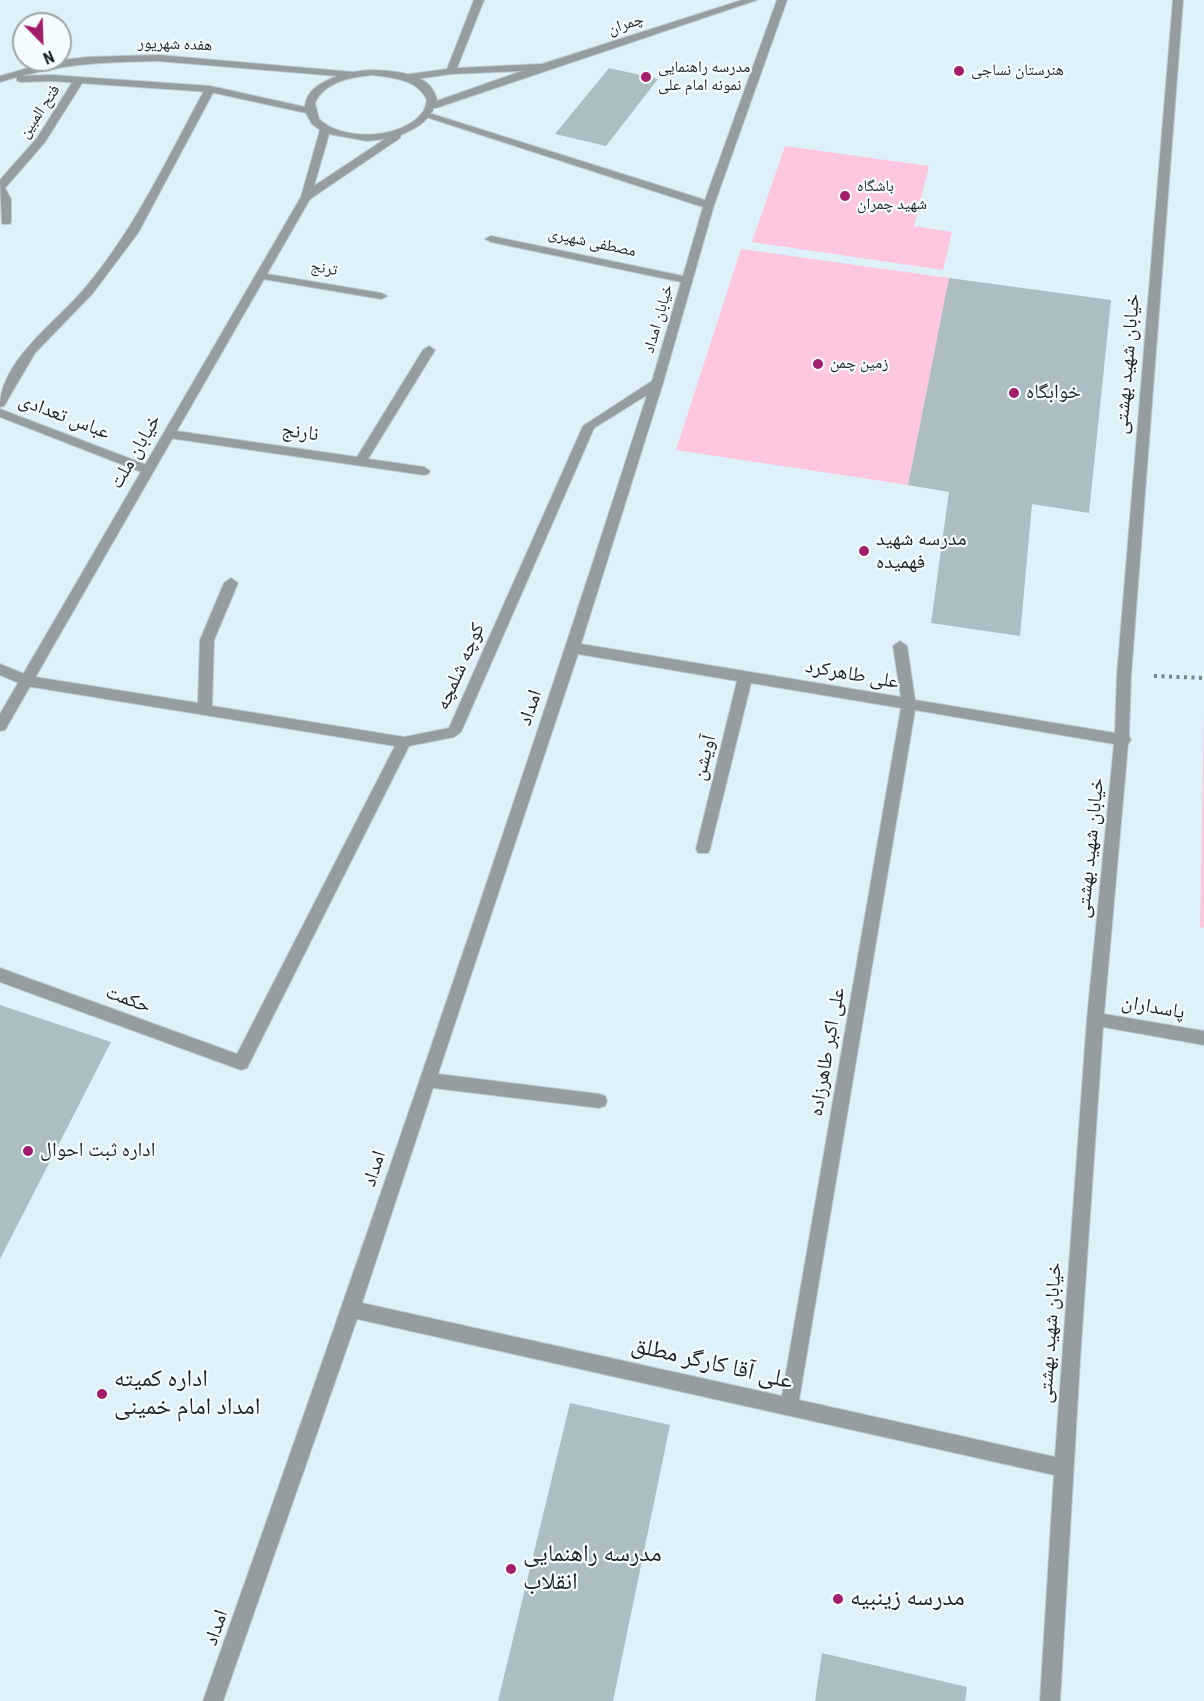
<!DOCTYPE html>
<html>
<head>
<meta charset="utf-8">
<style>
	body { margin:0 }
	#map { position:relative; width:1204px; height:1701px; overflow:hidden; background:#dff1f8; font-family:"Roboto Condensed",sans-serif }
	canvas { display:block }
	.north { position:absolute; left:12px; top:12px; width:60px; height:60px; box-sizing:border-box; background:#f5fcff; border:2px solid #9ea5a8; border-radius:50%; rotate:157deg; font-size:16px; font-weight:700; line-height:24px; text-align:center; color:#1c2225 }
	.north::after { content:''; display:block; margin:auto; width:21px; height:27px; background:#a21d6c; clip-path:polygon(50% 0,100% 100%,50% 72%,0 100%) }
</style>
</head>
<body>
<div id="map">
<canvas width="1204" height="1701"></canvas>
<div class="north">N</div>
</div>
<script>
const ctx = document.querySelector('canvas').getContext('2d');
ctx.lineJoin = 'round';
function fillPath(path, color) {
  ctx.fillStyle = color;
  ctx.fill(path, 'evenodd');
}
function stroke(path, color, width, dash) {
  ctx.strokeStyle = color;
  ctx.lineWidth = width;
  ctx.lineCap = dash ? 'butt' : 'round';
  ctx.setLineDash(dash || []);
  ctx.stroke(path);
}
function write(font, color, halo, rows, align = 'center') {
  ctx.font = font + ' "Roboto Condensed","Noto Naskh Arabic",sans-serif';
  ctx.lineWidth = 4.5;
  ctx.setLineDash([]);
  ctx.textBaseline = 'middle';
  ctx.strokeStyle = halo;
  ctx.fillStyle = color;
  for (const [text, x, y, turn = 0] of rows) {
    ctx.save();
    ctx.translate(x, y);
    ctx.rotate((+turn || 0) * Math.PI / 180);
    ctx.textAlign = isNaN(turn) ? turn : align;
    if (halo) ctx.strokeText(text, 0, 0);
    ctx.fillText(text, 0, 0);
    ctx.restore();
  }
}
const green = new Path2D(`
	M785,146l144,20 -15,60 38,6 -9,38 -191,-28z
	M741,249l208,29 -41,207 -232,-35z
	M1204,712v216l-4,-1z`);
const building = new Path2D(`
	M609,68l49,11 -52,67 -51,-12z
	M949,278l162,22 -22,213 -57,-9 -12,132 -89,-13 18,-131 -41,-7z
	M0,1005l111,37 -111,217z
	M570,1403l100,22 -57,276h-115z
	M822,1653l145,34 -2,14h-150z`);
const path = new Path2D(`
	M1154,676l50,2`);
const minor = new Path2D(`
	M474,0h10l-27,68 85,-4 200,-64h15l-321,108h-8v-4l94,-33 -71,3 -41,6 -5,-3 5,-3 37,-5z
	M777,0h10l-73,205 -51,178 -82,261 320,53 -8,-51 7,-5 7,5 8,54 200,33 2,-58 56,-675h10l-52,675 -2,61 2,4 -3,4 -24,270 100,17v14l-101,-18 -23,333 -20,341h-20l14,-226 -697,-156 -134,382h-20c154,-434 304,-868 444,-1306l-53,33 -133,304 -7,5 -45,9 -162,322 -6,2 -241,-88v-14l237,86 158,-308 -369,-60 -26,-11v-11l29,12 169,27 2,-63 24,-57 7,-5 7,5 -24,57 -2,66 192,31 45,-9 134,-302 69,-45 29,-99 -190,-40 -6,-3 6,-3 192,40 20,-69 -280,-91 9,-2 273,86zM578,654l159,27 -41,168 2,4h10l2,-4 41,-166 150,25 -119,688 -420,-93 71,-215 166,20 6,-2 2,-5 -2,-5 -6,-2 -161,-20zM915,710l199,34 -27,275 -32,438 -256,-57z
	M75,78l9,2 -39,62 -40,46 6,11v23l-1,2h-8l-2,-44 37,-42z
	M210,86l5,3 -77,144 -45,60 -58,60 -31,53 -4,1c0,-47 58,-86 85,-119 50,-59 83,-131 120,-199z
	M261,273l120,20 6,3 -6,3 -124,-21v-4z
	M429,346l6,4 -67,109 56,8 6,4 -2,3 -4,1 -255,-37 -6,-4 6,-4 188,27 66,-107z
	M0,409l152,58 2,3 -2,3h-8l-144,-56z`);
const tertiary = new Path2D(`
	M158,55l195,17c20,-4 65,-2 78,15 3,4 5,9 6,13 -6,20 -18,27 -36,35l-1,3 -90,61 -305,531 -5,1v-17l301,-517 19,-67 -8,-6 -6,-11 -96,-21 -159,-11 -30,1 -4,-1v-4l-17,5v-6l53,-15 35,-4zM158,61l179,15c-14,6 -31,13 -32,31l-95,-21 -159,-11 -29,1c46,-13 88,-14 136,-15zM372,75c22,3 45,4 55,25 -1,4 -2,10 -5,13 -20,26 -80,29 -103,6l-4,-16c9,-21 36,-26 57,-28zM329,134l38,7 18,-2 -71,47z`);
const markers = [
	[959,71,6,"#a21d6c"],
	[646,77,6,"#a21d6c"],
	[845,196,6,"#a21d6c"],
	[818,364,6,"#a21d6c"],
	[1014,393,6,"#a21d6c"],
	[864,551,6,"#a21d6c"],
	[28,1151,6,"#a21d6c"],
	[102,1394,6,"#a21d6c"],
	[511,1569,6,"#a21d6c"],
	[838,1599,6,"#a21d6c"]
];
const farStreetnames = [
	["چمران",626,25,-18],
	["هفده شهریور",175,45,2],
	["فتح المبین",40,112,-56],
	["مصطفی شهپری",592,243,12],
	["ترنج",324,269,9],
	["خیابان امداد",659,319,-74]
];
const farPoinames = [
	["مدرسه راهنمایی",658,68],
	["نمونه امام علی",658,86],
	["هنرستان نساجی",971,71],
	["باشگاه",857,187],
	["شهید چمران",857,205],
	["زمین چمن",830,364]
];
const streetNames = [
	["خیابان شهید بهشتی",1128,364,-85],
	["عباس تعدادی",64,417,21],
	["نارنج",300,433,8],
	["خیابان ملت",136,452,-60],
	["کوچه شلمچه",461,667,-66],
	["علی طاهرکرد",852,675,10],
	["امداد",531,708,-71],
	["آویشن",705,758,-76],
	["خیابان شهید بهشتی",1091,848,-84],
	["حکمت",128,1000,20],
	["پاسداران",1153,1008,10],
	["علی اکبر طاهرزاده",828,1052,-80],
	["امداد",375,1169,-72],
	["خیابان شهید بهشتی",1051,1333,-86],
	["امداد",217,1628,-71]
];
const poiNames = [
	["خوابگاه",1026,393],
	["مدرسه شهید",876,540],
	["فهمیده",876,563],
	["اداره ثبت احوال",40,1151]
];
const nearStreetnames = [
	["علی آقا کارگر مطلق",712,1364,13]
];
const nearPoinames = [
	["اداره کمیته",114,1380],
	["امداد امام خمینی",114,1408],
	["مدرسه راهنمایی",523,1555],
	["انقلاب",523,1583],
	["مدرسه زینبیه",850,1599]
];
fillPath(green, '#fec7df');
fillPath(building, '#acbdc3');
stroke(minor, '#bcccd2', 2);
stroke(tertiary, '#bcccd2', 2);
stroke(path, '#788489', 4, [3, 4.5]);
fillPath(minor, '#959da0');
fillPath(tertiary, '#959da0');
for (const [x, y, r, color] of markers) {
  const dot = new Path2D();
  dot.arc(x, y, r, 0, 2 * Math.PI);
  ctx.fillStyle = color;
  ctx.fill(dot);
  stroke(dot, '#f5fcff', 2);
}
write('16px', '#1c2225', '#f5fcff', farStreetnames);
write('16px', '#1c2225', '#f5fcff', farPoinames, 'left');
write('20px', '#1c2225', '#f5fcff', streetNames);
write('20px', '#1c2225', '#f5fcff', poiNames, 'left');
write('24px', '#1c2225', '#f5fcff', nearStreetnames);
write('24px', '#1c2225', '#f5fcff', nearPoinames, 'left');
</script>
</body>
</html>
